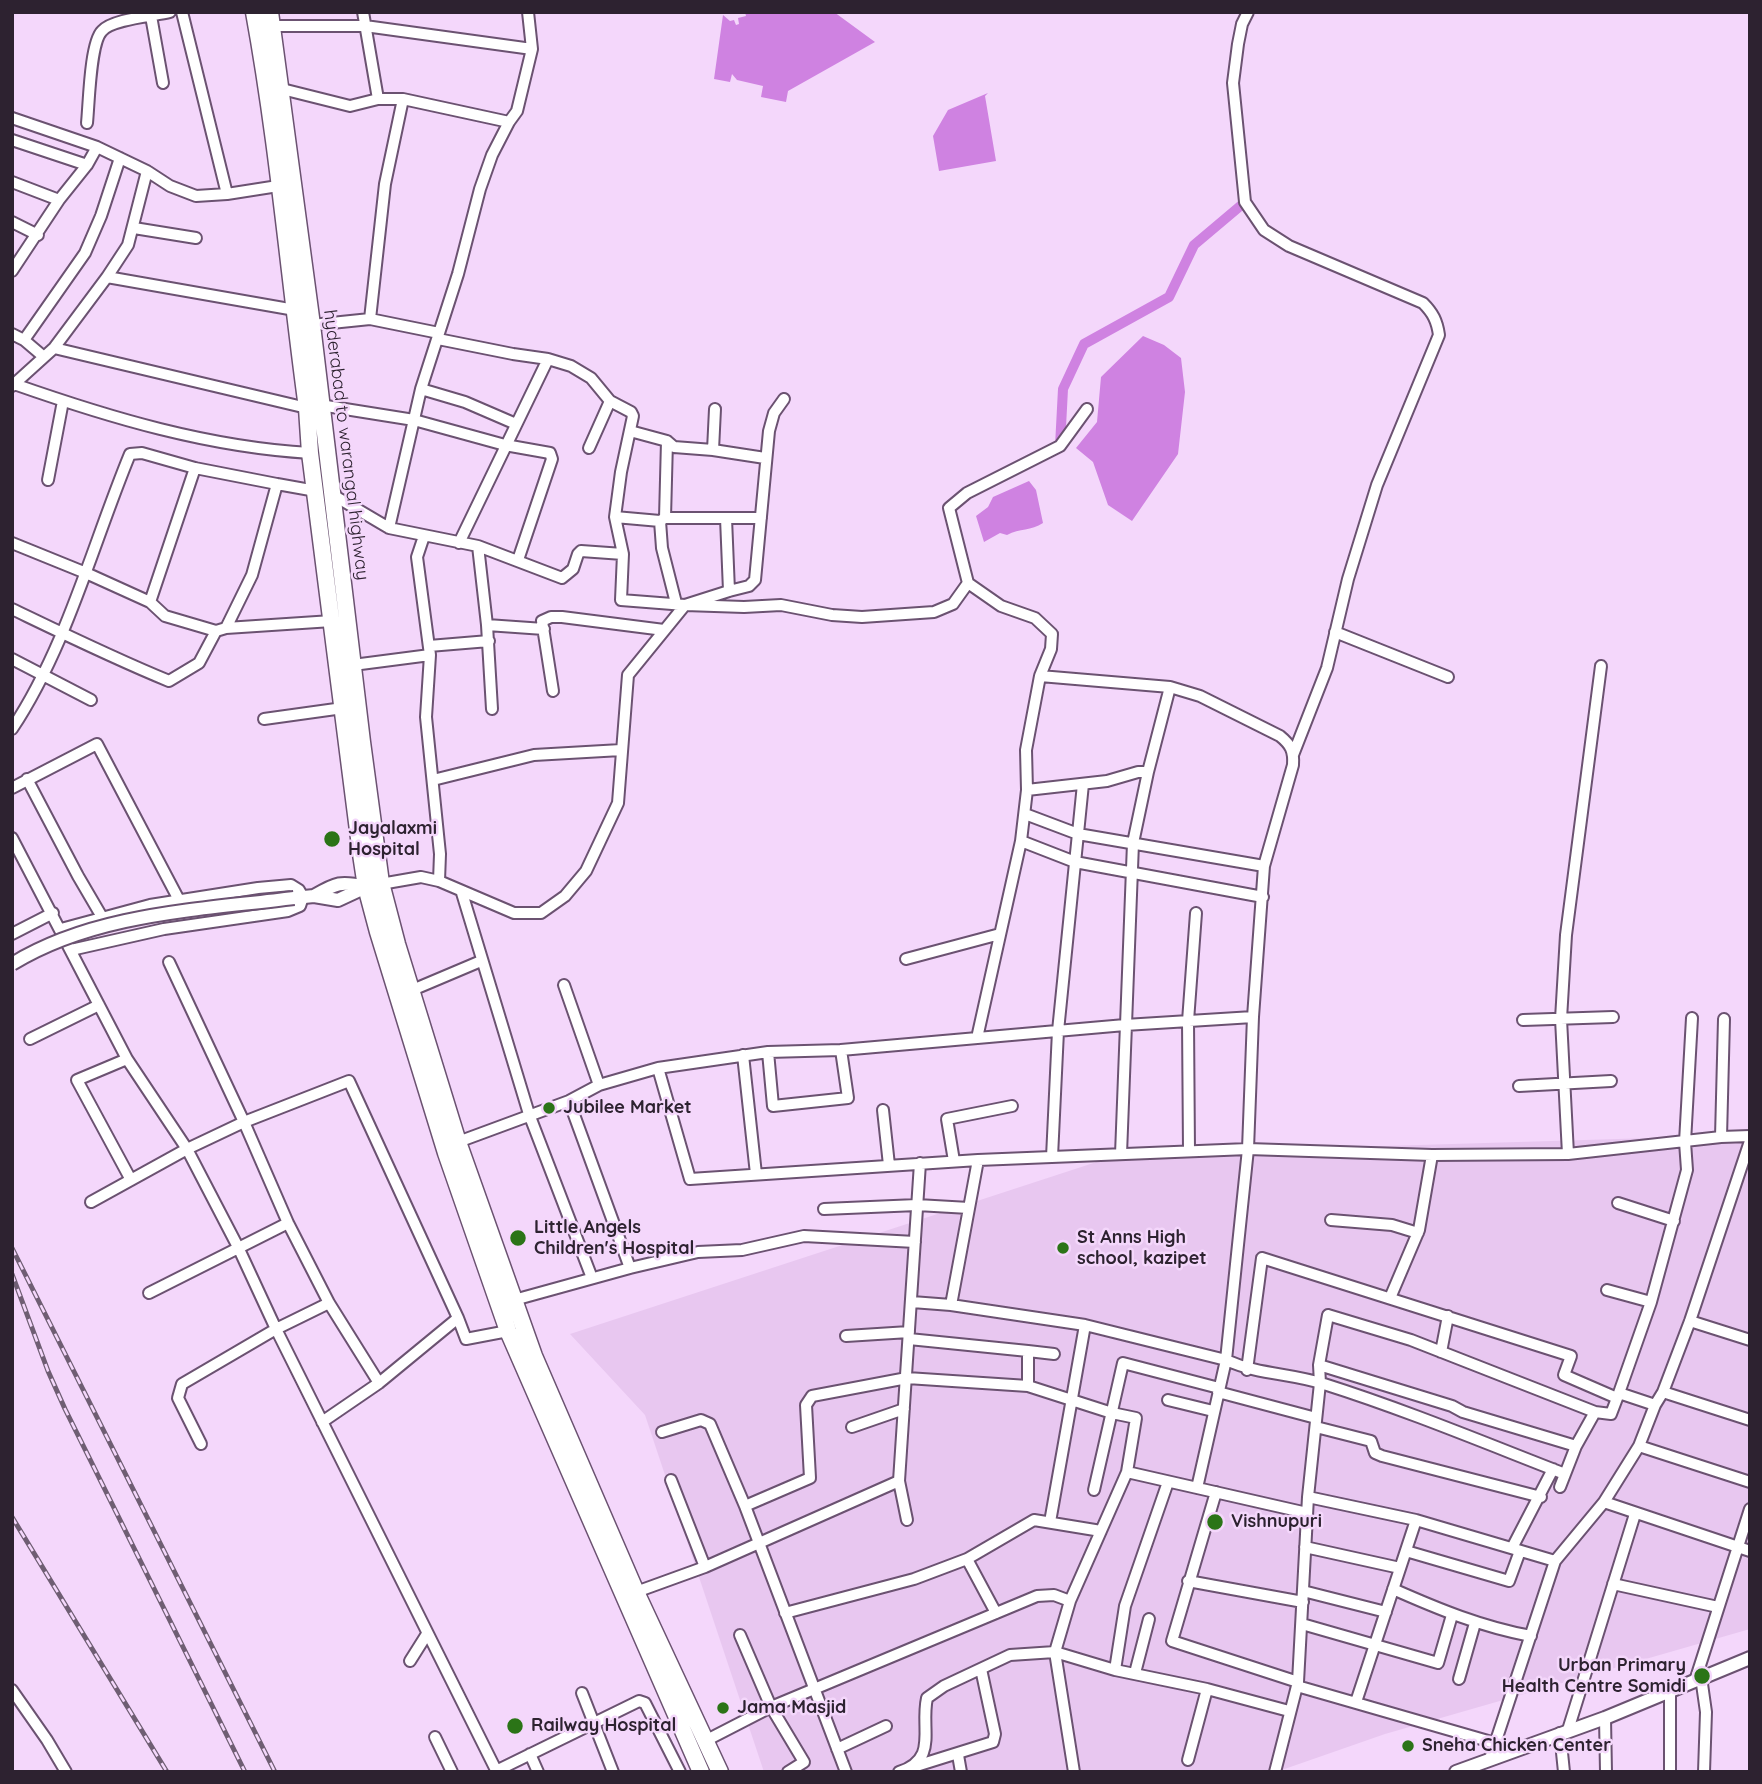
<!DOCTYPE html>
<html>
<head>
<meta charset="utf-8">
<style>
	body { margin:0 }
	#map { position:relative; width:1762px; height:1784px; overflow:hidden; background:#f4d7fb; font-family:Quicksand,sans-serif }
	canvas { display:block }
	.frame { position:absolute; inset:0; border:14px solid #2d2230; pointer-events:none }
</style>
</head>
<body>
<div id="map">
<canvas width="1762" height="1784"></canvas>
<div class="frame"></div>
</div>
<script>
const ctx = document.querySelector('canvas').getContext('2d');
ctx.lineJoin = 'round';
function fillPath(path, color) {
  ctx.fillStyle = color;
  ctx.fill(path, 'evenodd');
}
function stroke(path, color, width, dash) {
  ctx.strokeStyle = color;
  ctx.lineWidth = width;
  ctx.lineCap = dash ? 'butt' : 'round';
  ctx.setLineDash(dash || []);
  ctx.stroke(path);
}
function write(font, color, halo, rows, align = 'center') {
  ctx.font = font + ' Quicksand,sans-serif';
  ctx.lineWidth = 5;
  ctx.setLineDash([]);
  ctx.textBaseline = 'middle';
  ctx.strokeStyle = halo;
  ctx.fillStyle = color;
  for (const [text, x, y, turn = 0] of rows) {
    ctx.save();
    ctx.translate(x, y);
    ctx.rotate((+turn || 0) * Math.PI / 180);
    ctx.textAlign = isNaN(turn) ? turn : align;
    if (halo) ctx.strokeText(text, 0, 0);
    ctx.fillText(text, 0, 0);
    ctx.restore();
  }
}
const built = new Path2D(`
	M1750,1135v494l-365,105 -109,38h-512l-119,-357 -75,-81 551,-180z`);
const water = new Path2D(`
	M745,12h89l41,30 -87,49 -2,11 -25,-5 2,-11 -26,-6 -5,-6 -2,8 -16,-3 9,-64 7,6 4,-1 2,5 3,-1 -1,-6 8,-2z
	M988,93l-3,3 11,65 -57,10 -6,-35 15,-26z
	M1143,336l21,9 17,13 4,34 -7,62 -46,67 -24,-16 -15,-43 -17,-14 21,-26 4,-45z
	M1029,481l7,9 7,33c-12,8 -23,5 -36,12l-7,-2 -16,9 -8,-26 12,-9 5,-10z`);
const canal = new Path2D(`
	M1060,446l3,-57 21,-45 85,-47 25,-52 51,-43`);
const minor = new Path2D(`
	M182,12l45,182
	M363,12l15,87
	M1248,12l-6,12 -4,20 -5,39 12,119 19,28 25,16 134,57c10,10 14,18 16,32l-62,150 -29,94 -21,89 -34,87
	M151,16l12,67
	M273,26h92l167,23
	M282,89l68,17 28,-7h25l106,23 8,-11 15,-62 -4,-37
	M12,118l85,29 50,24 23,15 26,10 31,-2 51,-8
	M87,123c2,-19 3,-80 15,-92 10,-12 52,-15 68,-19
	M12,140l75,25
	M12,182l47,18
	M12,222l26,13
	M134,228l62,10
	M12,271l47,-71 28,-35 10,-18
	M107,277l188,33
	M370,319l15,-135 18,-85
	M312,325l58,-6 69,14
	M12,334l12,6 20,17
	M438,339l75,15 35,5
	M24,340l61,-87 16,-37 19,-58
	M54,348l253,60
	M14,384c97,34 194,63 296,69
	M12,386l42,-38 53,-71 21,-32 19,-74
	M421,389l44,13 51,22
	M320,405l94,15 91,25 45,8 2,6 -34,101
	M667,441l7,6 39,3 52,8
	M589,448l21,-47
	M713,450l2,-41
	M48,480l15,-79
	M277,484l39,7
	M333,495l56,33 89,18 84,32 11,-9 5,-15 3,-3 42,3 -2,46 64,5 59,2 37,-2 51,10 30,2 72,-5 19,-8 15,-21
	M615,517l45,4 5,-3 2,-77 -37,-10
	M665,518h96
	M726,518l3,73
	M660,521l2,27 14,55
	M389,528l32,-139 37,-115 22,-85 12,-34 17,-33
	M424,536l-7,21 13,98 -4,62 14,137 -1,27
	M12,543l74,30 64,29 15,14 51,15
	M459,543l89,-184 23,7 20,12 19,23 21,11 2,4 -12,56 -6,45 8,37
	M478,546l9,79 57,4
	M150,602l45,-134
	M12,609c52,25 103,50 157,72l30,-18 17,-32 10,-3 26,-53 25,-91 -82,-16 -53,-15 -12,1c-38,92 -63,192 -118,275
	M487,625l5,84
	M226,628l106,-7
	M1335,632l113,45
	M429,646l60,-5
	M12,659l79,41
	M353,665l77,-10
	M1040,676l11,-27 1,-15 -17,-16 -34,-12 -33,-23 -19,-75 18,-15 93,-47 27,-37
	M553,691l-11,-70 9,-4h11l102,13
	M264,719l79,-11
	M27,779l51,97 24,41
	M433,780l101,-25 87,-5
	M12,788l85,-44 82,156
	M1027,790l-1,-40 14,-74 130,11 30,9 80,40c11,9 14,15 13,29l-29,101 -11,151 -5,132 -22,211 -29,128
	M1025,814l53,20 186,32
	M12,838l115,221 60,90 51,98 38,82 221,443
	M1021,841l54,21 188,35
	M375,885l46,-8 18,4 75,32h27l24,-17 21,-25 32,-68 10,-128 57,-70 44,-14 20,-5 6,-6 14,-149 5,-18 10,-14
	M462,893l67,221 63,164
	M61,929l89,-24 108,-17 33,-3 8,5 4,7 -3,9 -12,5 -124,18 -93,21
	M12,934l41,-21
	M906,959l94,-25
	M169,962l75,160 44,101 41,80 50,80
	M564,985l35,100
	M410,991l71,-30
	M1692,1018l-7,124 2,28 -36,132 -32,91 36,12 8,-13 27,-71 60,-180
	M1523,1020l90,-3
	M977,1038l44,-197 6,-51 80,-9 31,-9h10
	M30,1039l69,-34
	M768,1052l5,54 75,-8 -7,-48
	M743,1055l13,119
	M127,1059l-50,21 54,100
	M658,1068l110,-16 73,-2 284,-25 128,-8
	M1519,1086l92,-5
	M569,1101l61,167
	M883,1110l6,55
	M1721,1137l3,-118
	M458,1142l111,-41 30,-16 59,-17 32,111 288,-19 270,-11 184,6 136,-1 153,-17 29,-1
	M1189,1151l-1,-130 8,-108
	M1121,1154l12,-311 15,-71 22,-85
	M1568,1154l-7,-135 5,-84 35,-269
	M1052,1157l6,-126 25,-247
	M954,1161l-7,-42 65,-13
	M91,1202l96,-53 57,-27 105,-41 109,237 -79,65 -57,39
	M1618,1203l56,18
	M824,1209l93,-4 52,3
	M1331,1220l61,5 26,8
	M1607,1290l44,12
	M149,1293l139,-70
	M1390,1298l29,-68 13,-75
	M514,1300l116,-32 68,-16 44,-2 62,-14 111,6
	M912,1302l39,3 27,-145
	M951,1305l134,20 -35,197
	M458,1318l8,21 42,-8
	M1690,1321l60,19
	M1085,1325l141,35c33,15 64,13 98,24 82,26 161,59 241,90
	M846,1336l63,-4
	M909,1339l119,12v35
	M1028,1351l26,3
	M1441,1352l7,-36
	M1319,1365l133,41 11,6 113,34 19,-34
	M1247,1370l15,-112 309,98 -7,19 53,23
	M1218,1392l98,26
	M1663,1392l87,28
	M1168,1400l45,11
	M852,1427l52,-18
	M1316,1427l55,14 4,12 7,3 159,41
	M662,1432l39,-12 9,4 35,82 101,266
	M201,1444l-23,-46 4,-14 94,-55 53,-26
	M1639,1446l111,36
	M671,1480l34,87
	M1560,1487l16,-41
	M1094,1490l29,-127 96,25
	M1216,1492l-44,149 126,41
	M1308,1497l108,23 139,41
	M1604,1502l146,49
	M745,1506l65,-28 -4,-73 6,-9 95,-18 121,8 84,27 24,5 -9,54
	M907,1520l-8,-39 21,-318
	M1305,1547l95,21
	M1512,1548l41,-79
	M1406,1551l103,30 11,-30
	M967,1559l29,54
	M1188,1581l115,21
	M1613,1584l105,23
	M1393,1589c45,20 89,38 138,47
	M1303,1591l83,21
	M636,1592l69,-25 194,-86
	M785,1613l129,-34 53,-20 67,-39 67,11
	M1302,1624l136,39 14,-48
	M740,1635l31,72 33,55 -16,10
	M410,1661l17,-27
	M1115,1670l10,-64 43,-124
	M1135,1673l14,-54
	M1701,1677l5,35 -2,60
	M1459,1679l16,-56
	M1695,1681l55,-172
	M1297,1686l198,57
	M12,1690l35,50 19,32
	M582,1693l31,79
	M1356,1702l60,-182
	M1605,1718l1,54
	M1568,1730l67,-216
	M1560,1733l4,39
	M435,1737l17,35
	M705,1741l66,-34 266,-111 17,-1 16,6
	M837,1749l49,-23
	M530,1754l8,18
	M958,1755l3,17
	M1490,1759l65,-198 49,-59 35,-56 16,-41
	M1188,1760l19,-71
	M913,1767l80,-25 2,-8 -14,-65
	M496,1771l143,-70 6,2 35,69
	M899,1772c40,-13 21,-43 28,-74l17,-12 66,-31 45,-3 60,18 92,19 82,22
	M1074,1772l-19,-120 15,-51 57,-129 180,41
	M1275,1772l23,-90 10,-185 12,-114 -1,-18 9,-50 83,25 184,72 16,2 8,-21
	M1670,1772v-80`);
const tertiary = new Path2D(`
	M314,896c22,-13 27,-15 52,-9
	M294,898l20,-2 24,4 28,-13
	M1456,1772l149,-54 145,-60`);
const primary = new Path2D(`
	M254,12c24,131 35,264 53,396l3,45 51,401 5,33 12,45 68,221 62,178 193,441
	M270,12l42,313 50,417 19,141 16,61 61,198 76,214 102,236 84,180`);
const rail = new Path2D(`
	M12,1248l263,524
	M12,1274l36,97 17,38 180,363
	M12,1517l155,255`);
const tertiaryBridge = new Path2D(`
	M12,964c83,-51 188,-54 282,-66`);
const markers = [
	[332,839,9,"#2b7417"],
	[549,1108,7,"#2b7417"],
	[518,1238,9,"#2b7417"],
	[1063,1248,7,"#2b7417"],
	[1215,1522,9,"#2b7417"],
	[1702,1676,9,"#2b7417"],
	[723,1708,7,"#2b7417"],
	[515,1726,9,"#2b7417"],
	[1408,1746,7,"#2b7417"]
];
const streetNames = [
	["hyderabad to warangal highway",346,445,83]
];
const poiNames = [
	["Jayalaxmi",348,829],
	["Hospital",348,850],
	["Jubilee Market",563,1108],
	["Little Angels",534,1228],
	["Children's Hospital",534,1249],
	["St Anns High",1077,1238],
	["school, kazipet",1077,1259],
	["Vishnupuri",1231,1522],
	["Urban Primary",1686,1666,"right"],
	["Health Centre Somidi",1686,1687,"right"],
	["Jama Masjid",737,1708],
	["Railway Hospital",531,1726],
	["Sneha Chicken Center",1422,1746]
];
fillPath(built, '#e8c7f0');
fillPath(water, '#cf82e1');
stroke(canal, '#cf82e1', 10);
stroke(minor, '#6b5271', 14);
stroke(tertiary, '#6b5271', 16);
stroke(primary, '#6b5271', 19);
stroke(minor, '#fff', 10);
stroke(tertiary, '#fff', 12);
stroke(primary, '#fff', 16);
stroke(rail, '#6f5e73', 5);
stroke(rail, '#f4d7fb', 2.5, [8]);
stroke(tertiaryBridge, '#6b5271', 16, []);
stroke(tertiaryBridge, '#fff', 12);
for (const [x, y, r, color] of markers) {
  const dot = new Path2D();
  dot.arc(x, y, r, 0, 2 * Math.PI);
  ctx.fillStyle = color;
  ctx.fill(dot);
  stroke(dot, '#f4d7fb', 2.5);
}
write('18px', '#2d2230', '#f4d7fb', streetNames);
write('bold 18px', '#2d2230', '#f4d7fb', poiNames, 'left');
</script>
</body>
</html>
